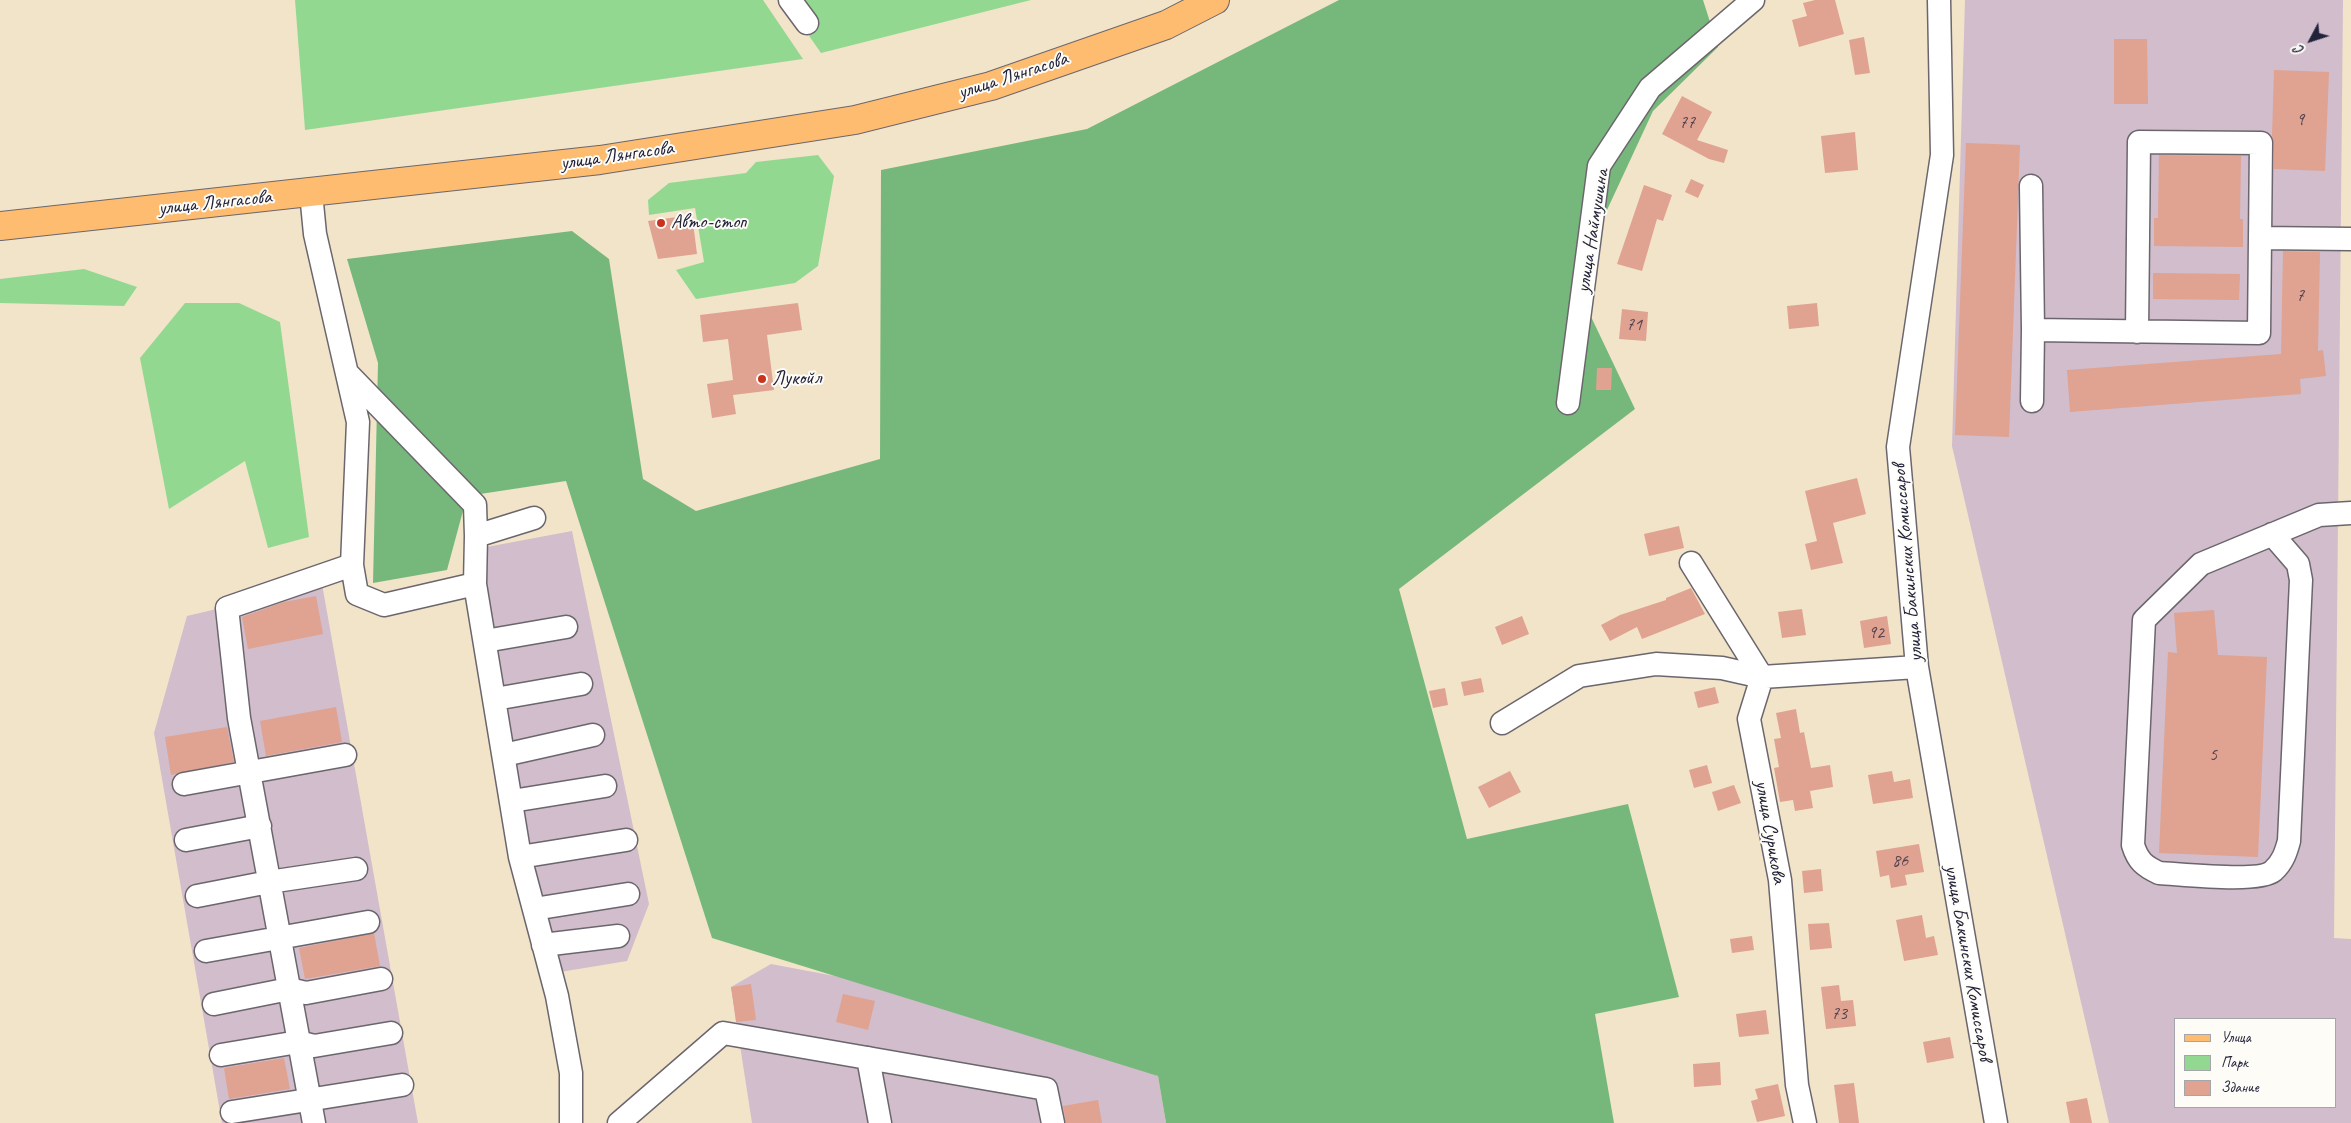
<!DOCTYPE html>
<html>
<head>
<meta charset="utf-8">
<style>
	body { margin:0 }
	#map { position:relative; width:2351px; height:1123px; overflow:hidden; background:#f2e4c9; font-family:Caveat,sans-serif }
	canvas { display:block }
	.legend { position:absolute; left:2174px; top:1018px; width:162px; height:90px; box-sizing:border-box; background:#fdfcf7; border:1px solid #a5a5ac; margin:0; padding:6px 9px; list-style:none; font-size:15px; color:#22223b }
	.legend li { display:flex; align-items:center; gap:10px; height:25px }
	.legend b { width:25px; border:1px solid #a5a5ac }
	.north { position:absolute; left:2286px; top:15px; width:50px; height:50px; -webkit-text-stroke:4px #fdfcf7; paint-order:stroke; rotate:230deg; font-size:14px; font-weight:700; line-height:20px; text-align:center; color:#22223b }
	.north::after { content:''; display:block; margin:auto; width:18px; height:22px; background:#22223b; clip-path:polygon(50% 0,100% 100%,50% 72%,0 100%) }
</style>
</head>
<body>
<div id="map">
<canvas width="2351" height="1123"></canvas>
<ul class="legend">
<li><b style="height:6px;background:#fdbc70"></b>Улица</li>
<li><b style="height:14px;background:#93d891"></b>Парк</li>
<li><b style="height:14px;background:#e0a291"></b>Здание</li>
</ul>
<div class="north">С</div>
</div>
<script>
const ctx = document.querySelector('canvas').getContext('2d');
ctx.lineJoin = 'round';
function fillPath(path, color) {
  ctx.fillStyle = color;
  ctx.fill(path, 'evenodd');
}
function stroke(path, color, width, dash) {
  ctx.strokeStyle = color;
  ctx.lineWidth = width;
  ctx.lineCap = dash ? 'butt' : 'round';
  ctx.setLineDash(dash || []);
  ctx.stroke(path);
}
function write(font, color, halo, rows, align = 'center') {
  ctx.font = font + ' Caveat,sans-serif';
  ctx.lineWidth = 4;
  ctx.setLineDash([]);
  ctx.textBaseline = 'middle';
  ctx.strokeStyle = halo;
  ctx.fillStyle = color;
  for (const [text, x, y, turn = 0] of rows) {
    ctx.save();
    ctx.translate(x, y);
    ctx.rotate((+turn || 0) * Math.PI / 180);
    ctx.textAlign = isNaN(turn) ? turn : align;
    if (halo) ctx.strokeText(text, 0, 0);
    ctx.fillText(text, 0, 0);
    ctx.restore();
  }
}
const industrial = new Path2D(`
	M1965,0h378l-9,938 17,1v184h-242l-157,-677zM2175,1019h160v88h-160z
	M572,531l77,373 -22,57 -73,12 -78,-424z
	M322,584l96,539h-196l-68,-390 33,-117z
	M771,964l292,55 95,57 8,47h-414l-21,-136z`);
const green = new Path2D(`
	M295,0h468l40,59 -498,71z
	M784,0h247l-210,53z
	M818,155l16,21 -16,90 -23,17 -99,16 -20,-29 28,-8 -9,-54 -46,7 -1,-15 21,-17 77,-10 10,-11z
	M84,269l53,18 -13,19 -124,-3v-24z
	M185,303h54l41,19 29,215 -41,11 -23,-87 -76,48 -29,-151z`);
const forest = new Path2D(`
	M1339,0h364l15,47 -65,64 -79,170 61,128 -236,180 68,250 161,-35 51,193 -84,17 19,109h-448l-8,-47 -446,-138 -146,-457 -99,15 -20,74 -74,13 5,-220 -31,-104 225,-28 37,28 34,220 53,32 184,-52 1,-289 206,-41z`);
const building = new Path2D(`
	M1815,0h20l9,34 -45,13 -7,-27 15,-4 -4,-13z
	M1864,37l6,36 -15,2 -6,-35z
	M2114,39h33l1,65h-34z
	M2274,70l55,2 -4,99 -51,-2v-26l-2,-7z
	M1682,96l30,16 -15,28 31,10 -4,13 -15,-4 -47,-25z
	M1855,132l3,38 -33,3 -4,-37z
	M1966,143l54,2 -11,292 -54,-2z
	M2159,155l82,1 -1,63h3v28l-89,-1v-28h4z
	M1691,179l13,6 -6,13 -13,-6z
	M1644,185l28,10 -9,26 -6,-2 -15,52 -25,-7z
	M692,215l5,39 -39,5 -10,-38z
	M2283,251l37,1 -2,99 5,-1 3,26 -26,3 1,15 -231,18 -3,-42 214,-16z
	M2153,273l87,1 -1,26 -86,-1z
	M798,303l4,27 -35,5 7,55 -41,5 3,19 -24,4 -5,-34 26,-4 -5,-41 -25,3 -3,-27z
	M1817,303l2,23 -30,3 -2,-23z
	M1622,309l26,3 -2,29 -27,-2z
	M1597,368h15l-1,22h-15z
	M1857,478l9,36 -33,9 10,40 -32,7 -6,-26 12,-3 -12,-50z
	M1679,526l5,22 -35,8 -5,-22z
	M1691,588l14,26 -63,25 -5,-12 -27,14 -9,-16 19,-10 46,-15v-2z
	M316,596l7,38 -75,15 -6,-32 42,-15z
	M1802,609l4,26 -24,3 -4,-26z
	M2214,610l4,45 49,2 -9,200 -99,-4 9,-201 9,1 -3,-40z
	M1522,616l7,18 -27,11 -7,-18z
	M1887,616l4,28 -27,4 -4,-27z
	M1481,678l3,14 -20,4 -3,-14z
	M1715,687l4,16 -21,5 -4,-16z
	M1445,688l3,17 -15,3 -4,-17z
	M336,707l6,35 -76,14 -6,-35z
	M1796,709l4,24 4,-1 7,36 19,-3 3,22 -23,4 3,17 -18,3 -2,-11 -13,2 -6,-34 5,-1 -5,-28 7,-1 -5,-25z
	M227,727l7,35 -63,13 -6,-38z
	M1707,765l5,18 -18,5 -5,-18z
	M1510,771l11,21 -32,16 -11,-21z
	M1892,771l2,11 16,-3 3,19 -40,6 -5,-29z
	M1734,785l7,18 -23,8 -6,-19z
	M1919,844l5,28 -19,3 2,10 -16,3 -2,-13 -9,2 -4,-26z
	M1821,869l2,22 -19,2 -2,-22z
	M1922,915l4,23 8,-2 4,19 -34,6 -8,-41z
	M1829,923l3,25 -22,2 -2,-26z
	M374,933l6,33 -75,13 -6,-31z
	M1752,936l2,14 -22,3 -2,-14z
	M751,984l5,36 -20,2 -5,-35z
	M1839,985l2,16 12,-1 3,26 -30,3 -5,-42z
	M843,994l32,7 -7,29 -32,-8z
	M1766,1010l3,24 -30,3 -3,-23z
	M1950,1037l4,21 -27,5 -4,-21z
	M284,1058l6,31 -61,10 -5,-31z
	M1720,1062l1,23 -27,2 -1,-23z
	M1854,1083l5,40h-20l-5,-38z
	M1778,1084l7,32 -28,6 -6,-21 7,-2 -3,-10z
	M2087,1098l5,25h-22l-4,-21z
	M1098,1100l4,23h-36l-3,-17z`);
const minor = new Path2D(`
	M790,0l17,23
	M1939,0l3,155 -44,292 19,220 79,456
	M2031,186l2,144
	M311,193l4,41 43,188 -6,143 -125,43 12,110 75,405
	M2137,332l2,-190 122,1 -1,95
	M347,373l128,132 1,31
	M2032,401l1,-71 226,3 1,-95 91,1
	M1568,403l31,-237 51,-78 103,-88
	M2272,534l26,30 3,16 -12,261c-3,11 -6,21 -16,30 -14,12 -92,3 -114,2 -15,-7 -21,-12 -26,-28l11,-225 57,-56 118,-49 32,-2
	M1691,563l71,114 -13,42 31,161 17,205 8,38
	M352,565l5,29 27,11 91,-21 45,273 37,139 14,77v50
	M475,584l1,-48 58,-18
	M485,641l81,-14
	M495,699l86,-15
	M1502,723l77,-47 77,-12 66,4 40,9 155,-10
	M504,755l89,-20
	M184,784l161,-29
	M512,801l93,-15
	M186,840l74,-14
	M520,857l106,-17
	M197,896l72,-14 87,-13
	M534,909l94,-15
	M543,945l75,-9
	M206,951l162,-29
	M214,1004l75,-15 17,4 75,-14
	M221,1055l77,-13 16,4 77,-13
	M868,1058l12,65
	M232,1112l170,-27
	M619,1123l104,-90 323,56 7,34`);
const major = new Path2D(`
	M0,226l600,-66 255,-40 136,-34 175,-61 49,-25`);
const markers = [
	[661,223,5,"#c8321e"],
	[762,379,5,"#c8321e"]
];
const numberNames = [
	["9",2300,120],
	["77",1687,123],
	["7",2300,296],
	["71",1634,325],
	["92",1876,633],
	["5",2213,755],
	["86",1900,861],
	["73",1839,1014]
];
const streetNames = [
	["улица Лянгасова",1013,76,-18],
	["улица Лянгасова",617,156,-8],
	["улица Лянгасова",215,203,-6],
	["улица Наймушина",1593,231,-81],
	["улица Бакинских Комиссаров",1908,563,-95],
	["улица Сурикова",1770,832,80],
	["улица Бакинских Комиссаров",1968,963,80]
];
const poiNames = [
	["Авто-стоп",671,223],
	["Лукойл",772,379]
];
fillPath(industrial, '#d1bdcb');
fillPath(green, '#93d891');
fillPath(forest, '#76b87b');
fillPath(building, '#e0a291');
stroke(minor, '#6b666d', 25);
stroke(major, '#6b666d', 30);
stroke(minor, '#fff', 22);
stroke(major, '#fdbc70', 28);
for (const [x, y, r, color] of markers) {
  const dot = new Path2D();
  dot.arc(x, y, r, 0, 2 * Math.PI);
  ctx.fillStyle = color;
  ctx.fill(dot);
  stroke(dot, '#fdfcf7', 2);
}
write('18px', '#524250', null, numberNames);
write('20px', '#22223b', '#fdfcf7', streetNames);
write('20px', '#22223b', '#fdfcf7', poiNames, 'left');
</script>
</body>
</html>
